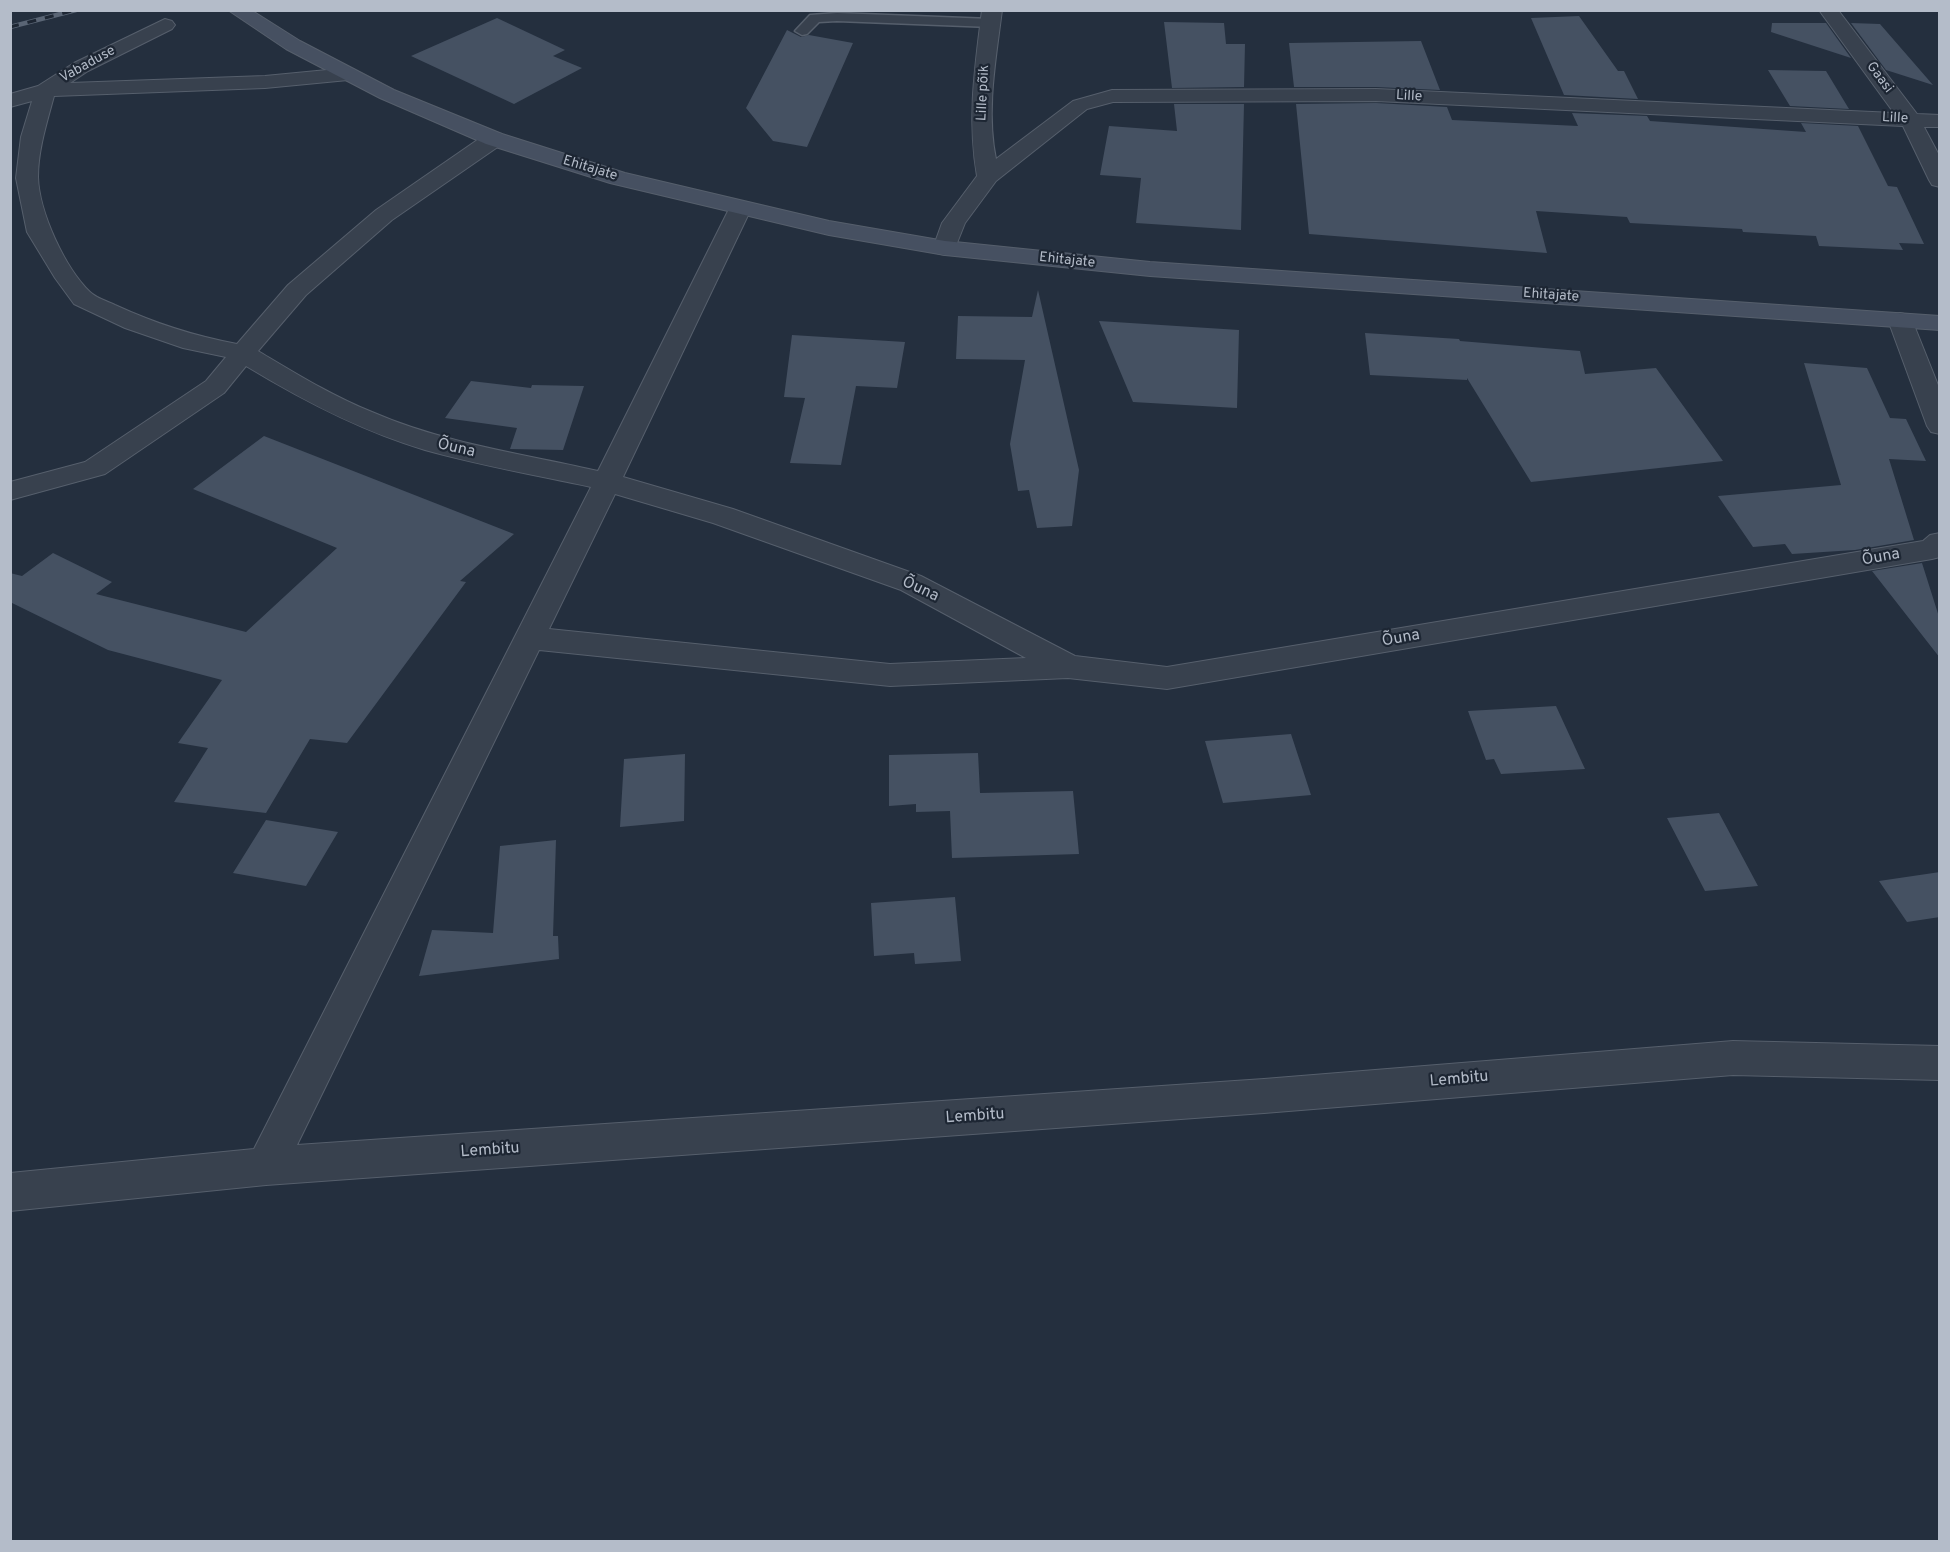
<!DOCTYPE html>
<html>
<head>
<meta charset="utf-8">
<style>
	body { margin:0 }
	#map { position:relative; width:1950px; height:1552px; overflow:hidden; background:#242f3e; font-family:Overpass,sans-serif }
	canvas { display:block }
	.frame { position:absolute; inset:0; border:12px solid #b4bcc9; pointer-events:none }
</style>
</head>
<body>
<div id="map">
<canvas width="1950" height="1552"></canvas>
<div class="frame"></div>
</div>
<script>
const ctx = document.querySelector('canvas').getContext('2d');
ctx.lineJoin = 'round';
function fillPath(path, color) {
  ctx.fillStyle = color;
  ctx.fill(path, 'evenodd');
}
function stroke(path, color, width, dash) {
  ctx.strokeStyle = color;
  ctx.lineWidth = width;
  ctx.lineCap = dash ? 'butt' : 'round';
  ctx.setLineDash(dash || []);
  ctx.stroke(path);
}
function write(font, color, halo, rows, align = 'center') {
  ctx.font = font + ' Overpass,sans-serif';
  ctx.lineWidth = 4.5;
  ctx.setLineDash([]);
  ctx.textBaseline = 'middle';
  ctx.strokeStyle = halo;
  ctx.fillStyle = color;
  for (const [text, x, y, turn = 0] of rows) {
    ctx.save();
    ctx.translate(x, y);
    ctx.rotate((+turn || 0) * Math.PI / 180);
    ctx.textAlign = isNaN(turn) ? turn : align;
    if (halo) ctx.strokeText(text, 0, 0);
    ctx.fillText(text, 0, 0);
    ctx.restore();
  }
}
const building = new Path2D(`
	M1579,16l39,55h6l14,28 -74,-4 -33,-77z
	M497,18l68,32 -12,6 29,12 -68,36 -103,-48z
	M1164,22l60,1 2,21h19l-1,43 -72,1z
	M1772,23h54l25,35 -80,-26z
	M1851,23l29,1 53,61 -47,-15z
	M787,30l14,7 8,-2 44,8 -46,104 -34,-6 -27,-33z
	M1421,41l19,49 -64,-3h-82l-5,-44z
	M1768,70l58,1 23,38 -59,-3z
	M1376,103l71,4 5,13 126,6 -6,-13 75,3 3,5 156,11 -5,-9 57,3 30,60 9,1 27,57 -25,-1 4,7 -84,-4 -3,-10 -73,-4 -1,-3 -112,-6 -3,-6 -91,-6 11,42 -238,-19 -13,-130z
	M1174,104h70l-3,126 -105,-7 5,-45 -41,-3 9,-49 68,5z
	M1038,290l41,180 -7,56 -35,2 -8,-38 -11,1 -8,-47 15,-84 -69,-1 2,-43 74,1z
	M1099,321l140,9 -2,78 -104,-6z
	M1365,333l94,6 1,2 120,10 5,23 71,-6 67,93 -192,21 -64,-104v2l-97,-5z
	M792,335l113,7 -8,46 -41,-2 -15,79 -51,-2 15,-65 -21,-1z
	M1804,363l63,5 23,50 16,1 20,42 -37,-2 25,81 -59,10 -63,4 -7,-10 -32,3 -35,-51 123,-11z
	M471,381l60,7 1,-3 52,1 -21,64 -53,-1 7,-21 -72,-10z
	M264,436l250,98 -54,47 6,1 -119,161 -37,-4 -44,74 -92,-11 34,-54 -30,-5 44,-63 -114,-30 -98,-48v-29l12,3 31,-23 59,29 -16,12 150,38 91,-84 -144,-59z
	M1922,563l18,57v38l-68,-87z
	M1556,706l29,63 -84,5 -7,-15 -8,1 -18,-49z
	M1291,734l20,61 -88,8 -18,-62z
	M978,753l2,40 93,-2 6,63 -127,4 -2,-47 -34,1v-8l-27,2v-51z
	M685,754l-1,67 -64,6 4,-68z
	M1719,813l39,73 -53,5 -38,-73z
	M266,820l72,12 -32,54 -73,-13z
	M556,840l-3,96h5l1,23 -140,17 13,-46 61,3 7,-87z
	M1940,872v45l-33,5 -28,-41z
	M955,897l6,64 -46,3 -1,-11 -40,3 -3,-53z`);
const lane = new Path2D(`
	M837,13l154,6 7,4 -7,4 -154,-6 -18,1 -12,12 -5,1 -7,-4 15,-16z`);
const street = new Path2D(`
	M982,10h20c-6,49 -16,100 -6,149l77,-58 39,-11 264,-1 518,24 -75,-103h19l79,104 23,1v12h-16l16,30v30l-8,-2 -3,-5 -26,-54 -527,-25 -263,1 -26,7 -91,72 -31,42 -12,30 -8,2 -8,-2 -4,-5 9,-25 35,-47c-10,-58 -2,-109 5,-166z
	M165,19l7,2 3,4 -3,4 -84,42 -18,12 195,-7 83,-8 7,2 3,4 -3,4 -7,2 -83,8 -211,8c-7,26 -16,54 -16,81 1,35 27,91 52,115 6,6 17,9 25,13 39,18 79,31 122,39l51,-59 88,-75 110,-76 8,-1 8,1 3,5 -3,5 -110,76 -86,75 -48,56c37,22 74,45 114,61 71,31 151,42 226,59l131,-262 3,-5 8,-2 8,2 3,5 -128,268 110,32 188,67 154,80 92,11 756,-126 7,-6 10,-2v24l-8,2 -765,130 -99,-11 -178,8 -351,-36 -242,495 967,-66 469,-38 207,5v34l-207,-5 -469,38 -998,72 -256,26v-38l244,-24 337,-662c-56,-12 -112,-22 -166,-37 -64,-19 -123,-50 -179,-84l-22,27 -119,81 -95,26v-18l75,-20 121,-81 20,-24 -43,-9 -58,-20 -51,-24 -19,-26 -28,-46 -11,-54 5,-41 11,-36 -22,6v-13l28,-8 36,-23zM615,494l98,29 188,67 125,68 -136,6 -341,-35z
	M1900,313l9,2 3,5 28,70v44l-9,-2 -4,-6 -39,-106 3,-5z`);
const secondary = new Path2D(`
	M228,10h23l49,31 94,49 108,44 123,39 204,48 116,20 205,21 790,54v14l-790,-54 -205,-21 -116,-20 -219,-52 -124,-39 -106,-46 -94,-49z`);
const rail = new Path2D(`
	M10,27l66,-17`);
const farStreetnames = [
	["Vabaduse",88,65,-29],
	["Gaasi",1879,78,53],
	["Lille põik",984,93,-87],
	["Lille",1409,97,3],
	["Lille",1895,119,3],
	["Ehitajate",590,169,17],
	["Ehitajate",1067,261,6],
	["Ehitajate",1551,296,4]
];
const streetNames = [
	["Õuna",456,449,13],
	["Õuna",1881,558,-10],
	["Õuna",920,590,25],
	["Õuna",1401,639,-10],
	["Lembitu",1459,1080,-5],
	["Lembitu",975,1117,-4],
	["Lembitu",490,1151,-4]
];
fillPath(building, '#455162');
stroke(lane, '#565f6c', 3);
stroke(street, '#565f6c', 2);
stroke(secondary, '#565f6c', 2);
fillPath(lane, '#38414e');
fillPath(street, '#38414e');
fillPath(secondary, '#465061');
stroke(rail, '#5a6575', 4.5);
stroke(rail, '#1d2633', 3, [9]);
write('14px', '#b4bcc9', '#1d2633', farStreetnames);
write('16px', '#b4bcc9', '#1d2633', streetNames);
</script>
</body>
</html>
